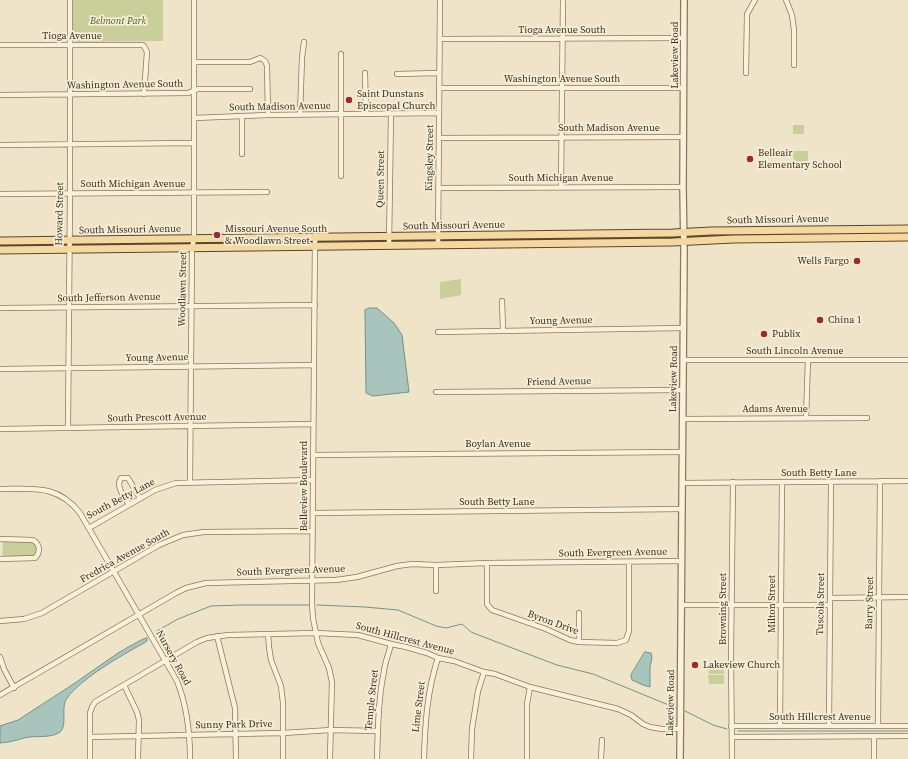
<!DOCTYPE html>
<html>
<head>
<meta charset="utf-8">
<style>
	body { margin:0 }
	canvas { display:block; background:#f0e4c8 }
</style>
</head>
<body>
<canvas width="908" height="759"></canvas>
<script>
const ctx = document.querySelector('canvas').getContext('2d');
ctx.lineJoin = 'round';
function fillPath(path, color) {
  ctx.fillStyle = color;
  ctx.fill(path, 'evenodd');
}
function stroke(path, color, width, dash) {
  ctx.strokeStyle = color;
  ctx.lineWidth = width;
  ctx.lineCap = dash ? 'butt' : 'round';
  ctx.setLineDash(dash || []);
  ctx.stroke(path);
}
function write(font, color, halo, rows, align = 'center') {
  ctx.font = font + ' "Source Serif 4",serif';
  ctx.lineWidth = 3.5;
  ctx.setLineDash([]);
  ctx.textBaseline = 'middle';
  ctx.strokeStyle = halo;
  ctx.fillStyle = color;
  for (const [text, x, y, turn = 0] of rows) {
    ctx.save();
    ctx.translate(x, y);
    ctx.rotate((+turn || 0) * Math.PI / 180);
    ctx.textAlign = isNaN(turn) ? turn : align;
    if (halo) ctx.strokeText(text, 0, 0);
    ctx.fillText(text, 0, 0);
    ctx.restore();
  }
}
const green = new Path2D(`
	M73,0h90v41l-86,1 -4,-2 -1,-5z
	M793,125h11v9h-11z
	M793,151h15v18h-15z
	M461,279v16l-21,4v-17z
	M3,541h28l5,3 2,6 -5,6 -28,1 -3,-2z
	M708,665h16v9h-15z
	M708,675h16v9h-15z`);
const water = new Path2D(`
	M370,308h7l17,15 8,12 7,57 -36,4 -7,-3 -1,-83z
	M147,638v3l-3,2c-22,12 -62,35 -77,55 -7,9 1,28 -7,34 -10,7 -25,3 -36,6 -10,3 -14,4 -24,5v-17l18,-6 54,-35 46,-32 21,-12z
	M645,652l6,1 1,5 -2,9v20l-7,-2 -11,-5 -1,-5z`);
const stream = new Path2D(`
	M317,605l48,2 33,3 38,16 10,2 16,-4 9,8 49,19 37,14 36,9 83,34
	M155,632l23,-13 33,-13 30,-1h68
	M685,711l28,14 14,4
	M738,731h170`);
const minor = new Path2D(`
	M786,0l6,15 2,15v35
	M440,39l244,-1
	M0,45h142l2,1 3,6 -3,42
	M341,54v122
	M194,62h56l10,-4c5,2 6,4 7,8l1,49
	M365,73l1,41
	M746,73l1,-59 8,-14
	M397,74l42,-1
	M439,88h245
	M0,95l188,-2 10,-4h52
	M300,115l2,-57 2,-16
	M194,118l74,-3 171,-2
	M439,138l244,-1
	M0,145l194,-2
	M242,154v-37
	M561,187l2,-187
	M438,188l245,-1
	M0,194l267,-2
	M315,238l-3,365 1,15 5,25 11,25 3,14 -2,77
	M389,245l2,-131
	M438,245l2,-245
	M502,301l1,29
	M0,308l315,-3
	M438,332l245,-4
	M683,360h225
	M0,369l314,-4
	M436,392l246,-2
	M806,418l2,-58
	M682,419l185,-1
	M68,428l2,-234v-194
	M0,429l313,-5
	M314,455l368,-3
	M190,482l2,-234 2,-9v-239
	M682,483l226,-2
	M0,489c33,0 57,-5 80,24l97,168c10,25 13,51 13,78
	M129,505c-4,-8 -14,-18 -8,-27h7l12,20
	M313,513l369,-4
	M89,528l66,-38 21,-7 137,-3
	M0,539l33,1c7,4 8,12 2,18l-35,1
	M487,563v41l5,6 54,19 24,11 9,2 38,1 9,-3 3,-9v-69
	M436,591v-26
	M830,598l78,-1
	M681,605h149
	M579,613v29
	M0,621l24,-2 18,-6 117,-68 24,-10 21,-3 109,-1
	M268,634l1,13 2,13 10,26 2,17v56
	M217,636l18,72 1,51
	M0,657l4,12 10,19
	M124,685l13,27 2,8 -1,39
	M0,695l176,-102 10,-5 20,-5 130,-3 21,-3 40,-11 15,-2 24,1 51,-2 195,-2
	M878,725l2,-244
	M731,726h177
	M780,726l2,-244
	M829,726l2,-244
	M90,737l193,-4 48,-3 47,1
	M733,737l175,-1
	M90,759v-46l2,-6 3,-5 102,-60 10,-4 21,-3 88,-2 42,2 33,9 15,3 21,6 11,5 16,3 30,11 11,2 35,13 88,22 13,6 12,9 7,3 12,2h18
	M377,759c1,-29 1,-59 7,-88 1,-9 5,-18 7,-27
	M424,759c1,-35 3,-68 14,-101
	M471,759l1,-30 6,-38 6,-19
	M527,759v-55l3,-17
	M601,759l1,-19
	M732,759l-1,-105 2,-172
	M874,759v-23`);
const tertiary = new Path2D(`
	M680,759l4,-506 -1,-66 1,-187`);
const primary = new Path2D(`
	M0,241l673,-8 38,-2 197,-2
	M0,250l673,-8 61,-3 174,-2`);
const markers = [
	[349,100,4,"#9e2a2b"],
	[750,159,4,"#9e2a2b"],
	[217,235,4,"#9e2a2b"],
	[857,261,4,"#9e2a2b"],
	[820,320,4,"#9e2a2b"],
	[764,334,4,"#9e2a2b"],
	[695,665,4,"#9e2a2b"]
];
const parkNames = [
	["Belmont Park",118,21]
];
const streetNames = [
	["Tioga Avenue South",562,30],
	["Tioga Avenue",72,36],
	["Lakeview Road",675,55,-90],
	["Washington Avenue South",562,79],
	["Washington Avenue South",125,85,-1],
	["South Madison Avenue",280,107,-1],
	["South Madison Avenue",609,128],
	["Kingsley Street",430,158,-89],
	["South Michigan Avenue",561,178],
	["Queen Street",381,179,-89],
	["South Michigan Avenue",133,184],
	["Howard Street",60,214,-89],
	["South Missouri Avenue",778,220,-1],
	["South Missouri Avenue",454,226,-1],
	["South Missouri Avenue",130,230,-1],
	["Woodlawn Street",183,289,-89],
	["South Jefferson Avenue",109,298,-1],
	["Young Avenue",561,321,-1],
	["South Lincoln Avenue",795,351],
	["Young Avenue",157,358,-1],
	["Lakeview Road",674,379,-89],
	["Friend Avenue",559,382,-1],
	["Adams Avenue",775,409],
	["South Prescott Avenue",157,418,-1],
	["Boylan Avenue",498,444],
	["South Betty Lane",819,473],
	["Belleview Boulevard",304,486,-90],
	["South Betty Lane",121,499,-28],
	["South Betty Lane",497,502],
	["South Evergreen Avenue",613,553,-1],
	["Fredrica Avenue South",125,556,-29],
	["South Evergreen Avenue",291,571,-2],
	["Barry Street",870,603,-89],
	["Milton Street",772,604,-90],
	["Tuscola Street",821,604,-89],
	["Browning Street",723,609,-90],
	["Byron Drive",553,623,20],
	["South Hillcrest Avenue",405,639,15],
	["Nursery Road",173,658,61],
	["Temple Street",372,700,-84],
	["Lakeview Road",671,703,-89],
	["Lime Street",419,707,-83],
	["South Hillcrest Avenue",820,717],
	["Sunny Park Drive",234,725,-1]
];
const poiNames = [
	["Saint Dunstans",357,94],
	["Episcopal Church",357,106],
	["Belleair",758,153],
	["Elementary School",758,165],
	["Missouri Avenue South",225,229],
	["& Woodlawn Street",225,241],
	["Wells Fargo",849,261,"right"],
	["China 1",828,320],
	["Publix",772,334],
	["Lakeview Church",703,665]
];
fillPath(green, '#c9cf9b');
fillPath(water, '#a9c4bc');
stroke(water, '#6f938a', 1);
stroke(stream, '#6f938a', 1);
stroke(minor, '#8d765c', 6);
stroke(tertiary, '#8d765c', 8);
stroke(primary, '#5b4430', 9);
stroke(minor, '#faf1dc', 4.5);
stroke(tertiary, '#faf1dc', 5.5);
stroke(primary, '#f3d9a0', 7);
for (const [x, y, r, color] of markers) {
  const dot = new Path2D();
  dot.arc(x, y, r, 0, 2 * Math.PI);
  ctx.fillStyle = color;
  ctx.fill(dot);
  stroke(dot, '#f7eed8', 1.5);
}
write('italic 10px', '#4d5a26', '#f7eed8', parkNames);
write('10px', '#3d2e20', '#f7eed8', streetNames);
write('10px', '#3d2e20', '#f7eed8', poiNames, 'left');
</script>
</body>
</html>
